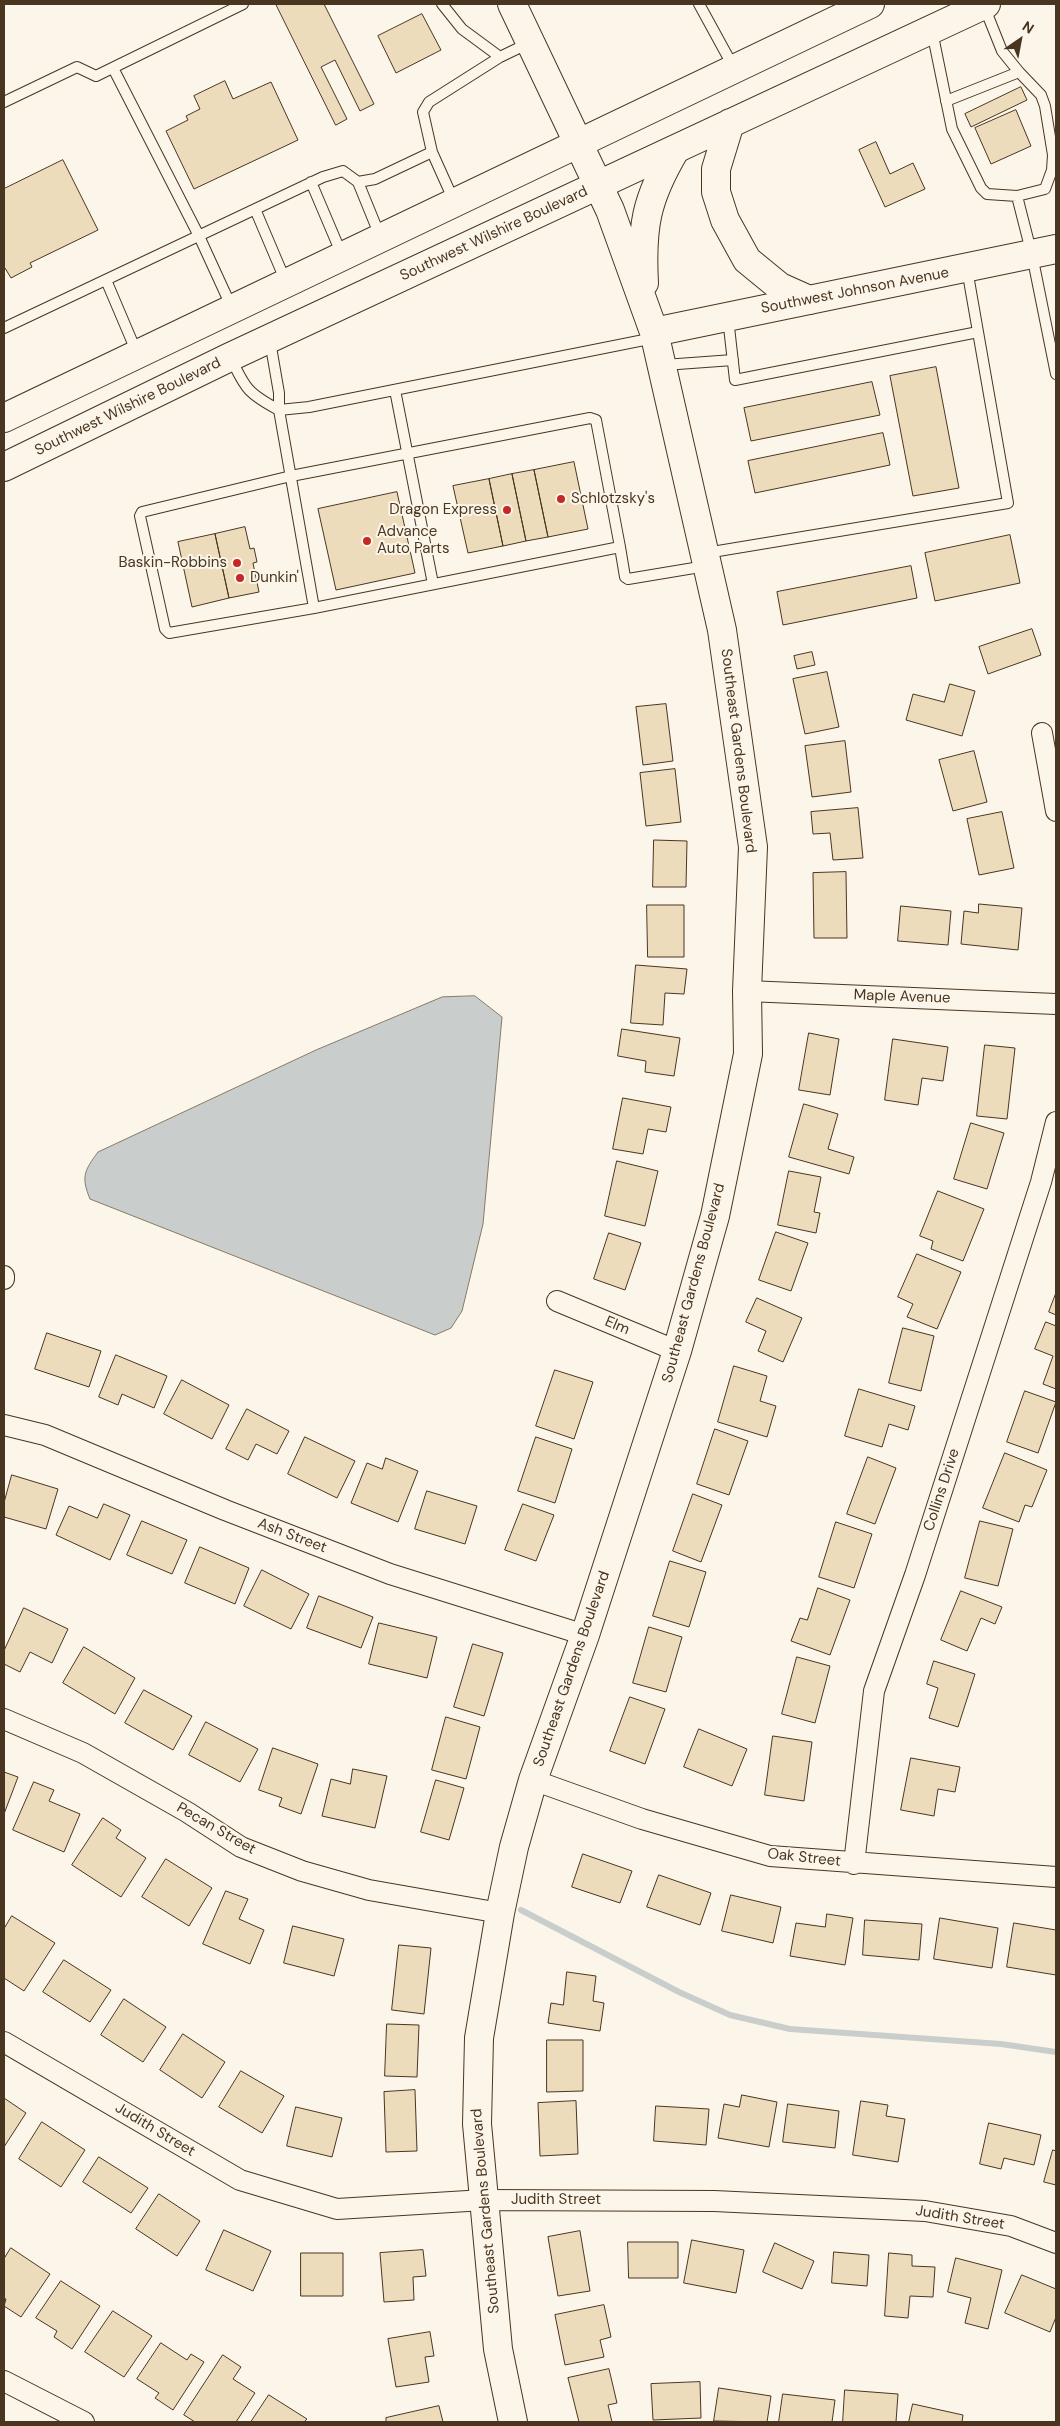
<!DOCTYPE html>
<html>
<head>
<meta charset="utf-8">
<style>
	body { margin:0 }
	#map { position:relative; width:1060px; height:2426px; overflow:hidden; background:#fbf6e9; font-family:"DM Sans",sans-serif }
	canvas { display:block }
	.frame { position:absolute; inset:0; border:5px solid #4a3520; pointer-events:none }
	.north { position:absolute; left:995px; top:15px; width:50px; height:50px; -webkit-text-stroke:4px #fbf6e9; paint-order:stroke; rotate:33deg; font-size:14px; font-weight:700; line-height:20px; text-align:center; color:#4a3520 }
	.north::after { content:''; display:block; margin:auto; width:18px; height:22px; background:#4a3520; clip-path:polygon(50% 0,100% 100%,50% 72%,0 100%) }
</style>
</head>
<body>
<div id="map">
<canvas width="1060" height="2426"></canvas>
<div class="frame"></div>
<div class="north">N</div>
</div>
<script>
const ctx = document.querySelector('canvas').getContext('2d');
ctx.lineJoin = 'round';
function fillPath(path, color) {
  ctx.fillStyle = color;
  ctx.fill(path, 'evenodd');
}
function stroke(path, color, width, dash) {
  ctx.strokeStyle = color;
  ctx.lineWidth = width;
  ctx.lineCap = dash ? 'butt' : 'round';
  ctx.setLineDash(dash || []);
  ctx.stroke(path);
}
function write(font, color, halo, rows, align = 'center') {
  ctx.font = font + ' "DM Sans",sans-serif';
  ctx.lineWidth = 4;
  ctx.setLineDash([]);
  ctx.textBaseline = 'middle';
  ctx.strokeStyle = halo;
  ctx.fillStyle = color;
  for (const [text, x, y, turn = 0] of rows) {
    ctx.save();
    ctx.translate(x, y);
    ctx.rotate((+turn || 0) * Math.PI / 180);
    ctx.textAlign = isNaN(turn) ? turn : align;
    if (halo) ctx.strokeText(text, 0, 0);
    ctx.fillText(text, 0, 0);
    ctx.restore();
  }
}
const water = new Path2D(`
	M475,996l27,21 -19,207 -21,87 -11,17 -16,7 -345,-136c-9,-22 -6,-28 8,-47l218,-102 126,-53z`);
const stream = new Path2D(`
	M521,1910l158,82 51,23 60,14 211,15 55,8`);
const building = new Path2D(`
	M276,4h48l50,100 -14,7 -25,-51 -14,7 26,52 -11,6z
	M422,14l19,36 -45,23 -18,-37z
	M225,81l8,18 38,-17 27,58 -104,49 -28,-58 22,-11 -2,-4 14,-7 -6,-13z
	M1021,87l6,13 -56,27 -6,-13z
	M1016,110l15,36 -40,18 -16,-36z
	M876,142l14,32 23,-11 12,26 -40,18 -26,-57z
	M63,160l35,70 -68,33 2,4 -21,11 -6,-10h-1v-79z
	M936,367l23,121 -46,8 -23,-120z
	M872,382l8,33 -129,26 -7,-33z
	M883,433l7,32 -135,28 -7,-32z
	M574,462l14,67 -40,8 -14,-67z
	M534,470l14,67 -22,4 -14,-67z
	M512,474l14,67 -23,5 -14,-67z
	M489,479l14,67 -35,7 -15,-67z
	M397,492l18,81 -79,17 -18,-81z
	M245,527l5,22 4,-1 3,14 -4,1 6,29 -30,6 -14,-64z
	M215,534l14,64 -37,9 -14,-65z
	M1010,535l10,48 -85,18 -10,-48z
	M911,566l6,32 -134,27 -6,-33z
	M1032,629l9,26 -53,19 -9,-27z
	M812,652l3,13 -18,4 -3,-13z
	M827,672l12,55 -34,7 -12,-55z
	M950,684l25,7 -13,45 -56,-16 7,-26 31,8z
	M666,704l7,57 -30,4 -7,-58z
	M845,741l6,51 -39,5 -7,-51z
	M974,751l13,51 -34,9 -14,-51z
	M675,769l6,53 -35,4 -6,-53z
	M858,808l5,50 -30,2 -3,-27 -17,1 -2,-22z
	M1002,812l12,56 -35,7 -12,-56z
	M654,840l33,1 -1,46h-33z
	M846,872l1,66h-33l-1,-65z
	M979,904l43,4 -4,42 -57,-6 3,-33 14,2z
	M647,905h37v52h-36z
	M901,906l50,5 -3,34 -50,-4z
	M636,965l51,4 -3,25 -19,-1 -2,32 -32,-2z
	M622,1029l58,9 -6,38 -29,-4 1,-11 -28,-5z
	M809,1033l30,6 -9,56 -31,-5z
	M893,1039l55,8 -5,34 -21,-3 -4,27 -33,-5z
	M985,1045l30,3 -8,71 -30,-3z
	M623,1098l48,9 -5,25 -18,-3 -5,25 -30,-5z
	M804,1104l34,10 -10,35 26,8 -5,17 -60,-17z
	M971,1123l33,10 -17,56 -33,-10z
	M617,1161l41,10 -13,55 -40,-10z
	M789,1171l32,6 -7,35 6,1 -4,20 -38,-8z
	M938,1191l46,18 -21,52 -32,-12 2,-8 -13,-5z
	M776,1232l32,11 -17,48 -32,-11z
	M609,1233l32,10 -16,47 -31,-11z
	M917,1254l44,18 -24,57 -30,-12 6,-13 -15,-7z
	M1056,1293v22l-7,-3z
	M757,1298l45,20 -19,44 -25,-11 8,-20 -20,-9z
	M1046,1322l10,4v63l-13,-5 10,-28 -18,-7z
	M903,1328l31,8 -13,55 -32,-8z
	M47,1333l54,18 -12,36 -54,-18z
	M116,1355l51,21 -13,32 -32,-14 -4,11 -19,-8z
	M734,1366l33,10 -7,25 16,5 -9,31 -49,-15z
	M555,1370l38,12 -19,57 -38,-13z
	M182,1380l47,25 -17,34 -48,-25z
	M859,1389l56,17 -7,24 -19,-6 -7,23 -37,-11z
	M1025,1391l31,11 -18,51 -31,-11z
	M247,1409l42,22 -12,23 -21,-10 -8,16 -22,-11z
	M715,1429l33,12 -19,54 -32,-11z
	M305,1437l50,24 -18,37 -49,-24z
	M536,1437l36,12 -17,54 -37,-12z
	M1005,1453l42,17 -15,37 -7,-2 -6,17 -36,-14z
	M868,1457l28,11 -21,56 -28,-10z
	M386,1458l32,13 -20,51 -47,-19 16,-40 15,6z
	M12,1475l46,14 -12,40 -42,-12v-14z
	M427,1491l50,15 -12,38 -50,-15z
	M693,1494l29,11 -21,57 -28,-11z
	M104,1504l26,11 -20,45 -54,-25 13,-29 28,12z
	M523,1504l31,11 -18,46 -31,-11z
	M142,1521l45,19 -15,34 -45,-19z
	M980,1521l33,8 -15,57 -33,-8z
	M836,1522l36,12 -18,54 -35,-11z
	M200,1547l49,21 -14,36 -50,-21z
	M670,1561l36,11 -17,55 -36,-11z
	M262,1570l47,24 -18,35 -47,-23z
	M818,1588l32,12 -20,55 -39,-14 9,-23 7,2z
	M961,1591l41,16 -7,17 -14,-6 -14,33 -26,-11z
	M319,1596l54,21 -12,31 -54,-20z
	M24,1608l44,21 -16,34 -22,-11 -10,20 -16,-8v-13z
	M379,1623l58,14 -10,41 -58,-14z
	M649,1627l33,10 -16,55 -33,-9z
	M473,1644l30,9 -19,63 -30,-9z
	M84,1647l51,31 -20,36 -52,-31z
	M797,1657l33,9 -15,57 -33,-9z
	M934,1661l41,13 -17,53 -29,-9 9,-30 -11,-4z
	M144,1690l48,26 -19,34 -48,-27z
	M630,1697l35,12 -20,55 -35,-13z
	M446,1717l34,10 -14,52 -34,-9z
	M206,1722l52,27 -18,33 -51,-27z
	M699,1729l48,20 -15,37 -48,-19z
	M773,1736l39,6 -8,59 -39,-6z
	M273,1748l45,16 -17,50 -22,-8 3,-8 -23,-8z
	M911,1758l49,9 -5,25 -17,-3 -4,27 -33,-6z
	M353,1769l34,7 -12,52 -53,-12 9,-37 19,5z
	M4,1772l14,5 -14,37z
	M436,1780l28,8 -15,52 -28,-8z
	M34,1782l20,8 -5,11 31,13 -16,38 -51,-22z
	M103,1818l18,12 -5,8 30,20 -25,39 -49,-32z
	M583,1854l49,17 -12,32 -48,-16z
	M166,1859l46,29 -23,38 -47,-29z
	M659,1875l52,18 -11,32 -53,-18z
	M226,1891l22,8 -9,20 25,11 -14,34 -47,-20z
	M731,1895l50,12 -8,36 -51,-12z
	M827,1914l26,4 -8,47 -55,-9 6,-33 29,4z
	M12,1916l43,27 -31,48 -20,-13v-49z
	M940,1918l58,10 -6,40 -58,-9z
	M865,1920l57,4 -3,36 -56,-5z
	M1014,1923l42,7v45l-49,-8z
	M293,1926l51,13 -10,37 -50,-13z
	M399,1945l32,3 -7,66 -32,-4z
	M64,1960l47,30 -21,32 -47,-30z
	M567,1972l29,4 -3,25 11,2 -4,28 -52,-8 3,-20 12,2z
	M124,1999l42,28 -23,35 -42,-27z
	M387,2024l32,1 -2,52 -32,-1z
	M183,2034l42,28 -23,36 -42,-28z
	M547,2040h36v51l-36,1z
	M241,2071l43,25 -22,37 -43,-26z
	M415,2090l2,61 -31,1 -2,-60z
	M742,2095l35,7 -8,45 -51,-9 6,-34 15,3z
	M4,2098l22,15 -22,34z
	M576,2101l2,53 -38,2 -2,-53z
	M861,2101l27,4 -2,11 19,3 -7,43 -45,-7z
	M788,2104l51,7 -4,37 -52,-6z
	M656,2106l53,3 -3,36 -52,-4z
	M296,2107l46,11 -10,39 -45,-11z
	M42,2122l43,28 -24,37 -42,-28z
	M989,2123l52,12 -7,30 -30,-7 -3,11 -21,-5z
	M1053,2150l3,1v34l-12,-3z
	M99,2157l49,31 -17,25 -48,-31z
	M159,2194l41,27 -23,35 -41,-27z
	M224,2230l47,21 -18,40 -47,-21z
	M580,2231l10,60 -32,5 -10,-59z
	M692,2240l52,10 -8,43 -52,-10z
	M628,2242h50v36h-49z
	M775,2243l39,18 -12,28 -39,-17z
	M11,2248l39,26 -29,43 -17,-11 2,-7 -2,-1v-39z
	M423,2250l3,26 -13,1 1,23 -30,2 -4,-49z
	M834,2252l35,3 -2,31 -35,-3z
	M301,2253h42v43h-42z
	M889,2253l23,2v11l23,1 -2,30 -23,-1 -2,22 -23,-2z
	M956,2258l46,12 -14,59 -23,-6 6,-25 -23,-6z
	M1022,2275l34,14v28l-6,15 -45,-19z
	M61,2281l39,25 -28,43 -18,-12 3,-6 -21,-13z
	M604,2305l7,32 -11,3 4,17 -39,8 -10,-50z
	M113,2311l39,25 -28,41 -39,-25z
	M430,2332l4,24 -9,1 4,25 -33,5 -8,-48z
	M161,2343l26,17 4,-6 13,8 -31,48 -18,-12 4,-5 -22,-14z
	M223,2355l18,12 -8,12 22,14 -19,29h-41l-11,-7z
	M609,2369l8,34 -9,2 4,17h-33l-11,-44z
	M700,2382l1,36 -48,2 -2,-36z
	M719,2388l52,8 -4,26 -53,-1z
	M845,2390l53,4 -2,28h-53z
	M783,2394l52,6 -3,22h-53z
	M269,2395l38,24 -3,3h-53z
	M913,2404l50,11 -1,7h-53z
	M439,2406l4,16h-57v-4z`);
const lane = new Path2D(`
	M442,4l20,25 38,28 29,-14
	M699,4l35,64
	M932,31l20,98 29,59 6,6 30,2 15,59 24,119
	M113,68l86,168 33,72
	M946,101l73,-29 -17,-21 -18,-45
	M4,102l73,-35 19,9 147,-72
	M432,152l22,49
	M311,182l31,73
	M358,182l22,54
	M1017,196l28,-7 7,-19 1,-15 -8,-49 -4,-11 -22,-23
	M255,209l31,73
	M106,280l31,73
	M728,318l7,62 243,-48
	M4,328l319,-151 20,-6 15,11 17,-3 57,-27 -9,-40 6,-10 71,-45
	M231,358c14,31 18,36 48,52v-17l-9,-52
	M664,365l69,-5
	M395,390l38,194
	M620,547l5,30 3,2 78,-13
	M706,553l302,-50 -41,-234
	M314,608l-145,25 -4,-4 -25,-113 2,-4 149,-36 299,-58 6,2 24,127 -306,61 -35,-198 30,-3 345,-69`);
const street = new Path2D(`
	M1042,733l14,78
	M747,991l309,13
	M4,1279v-3
	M557,1301l120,50
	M4,1425l41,10 180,75 165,64 195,61
	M4,1719l79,34 104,59 54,35 61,24 67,19 131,23
	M533,1780l109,39 128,37 286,21
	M854,1864l20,-173 41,-116 126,-393 15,-60
	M4,2042l236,138 97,29 147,-9 230,1 211,10 86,15 45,17
	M4,2381l80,41`);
const secondary = new Path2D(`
	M512,4l98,206 44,122 68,298 31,217 -6,144 1,63 -33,162 -38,135 -92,284 -52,145 -19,67 -14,66 -21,125 -2,86 21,225 15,73
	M644,283c-3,-56 2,-84 31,-133
	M654,332l402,-83`);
const primary = new Path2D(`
	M730,123l-14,46v23l9,28 22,40 33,27 29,13
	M4,418l866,-414
	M4,467l226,-110 756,-353`);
const markers = [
	[561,499,5,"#c62828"],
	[507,510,5,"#c62828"],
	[367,541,5,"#c62828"],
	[237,563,5,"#c62828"],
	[240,578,5,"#c62828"]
];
const streetNames = [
	["Southwest Wilshire Boulevard",494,234,-25],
	["Southwest Johnson Avenue",855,291,-11],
	["Southwest Wilshire Boulevard",128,407,-26],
	["Southeast Gardens Boulevard",738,751,83],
	["Maple Avenue",902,997,2],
	["Southeast Gardens Boulevard",694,1283,-75],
	["Elm",617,1326,23],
	["Collins Drive",942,1490,-72],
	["Ash Street",292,1536,21],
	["Southeast Gardens Boulevard",572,1669,-71],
	["Pecan Street",216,1829,30],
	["Oak Street",804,1858,6],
	["Judith Street",155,2130,31],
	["Judith Street",556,2200],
	["Southeast Gardens Boulevard",486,2211,-95],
	["Judith Street",960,2218,9]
];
const poiNames = [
	["Schlotzsky's",571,499],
	["Dragon Express",497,510,"right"],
	["Advance",377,532],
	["Auto Parts",377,549],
	["Baskin-Robbins",227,563,"right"],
	["Dunkin'",250,578]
];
fillPath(water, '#c9cecd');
stroke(water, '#887966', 1);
stroke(stream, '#c9cecd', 6);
fillPath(building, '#ecdcbc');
stroke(building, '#4a3520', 1);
stroke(lane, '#4a3520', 12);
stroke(street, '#4a3520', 22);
stroke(secondary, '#4a3520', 30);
stroke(primary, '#4a3520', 30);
stroke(lane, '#fbf6e9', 10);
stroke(street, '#fbf6e9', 20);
stroke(secondary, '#fbf6e9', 28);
stroke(primary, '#fbf6e9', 28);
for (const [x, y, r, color] of markers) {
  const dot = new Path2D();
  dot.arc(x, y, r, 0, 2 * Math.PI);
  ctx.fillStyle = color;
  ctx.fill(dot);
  stroke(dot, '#fbf6e9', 2);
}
write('15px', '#4a3520', '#fbf6e9', streetNames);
write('15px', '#4a3520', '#fbf6e9', poiNames, 'left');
</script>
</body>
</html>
